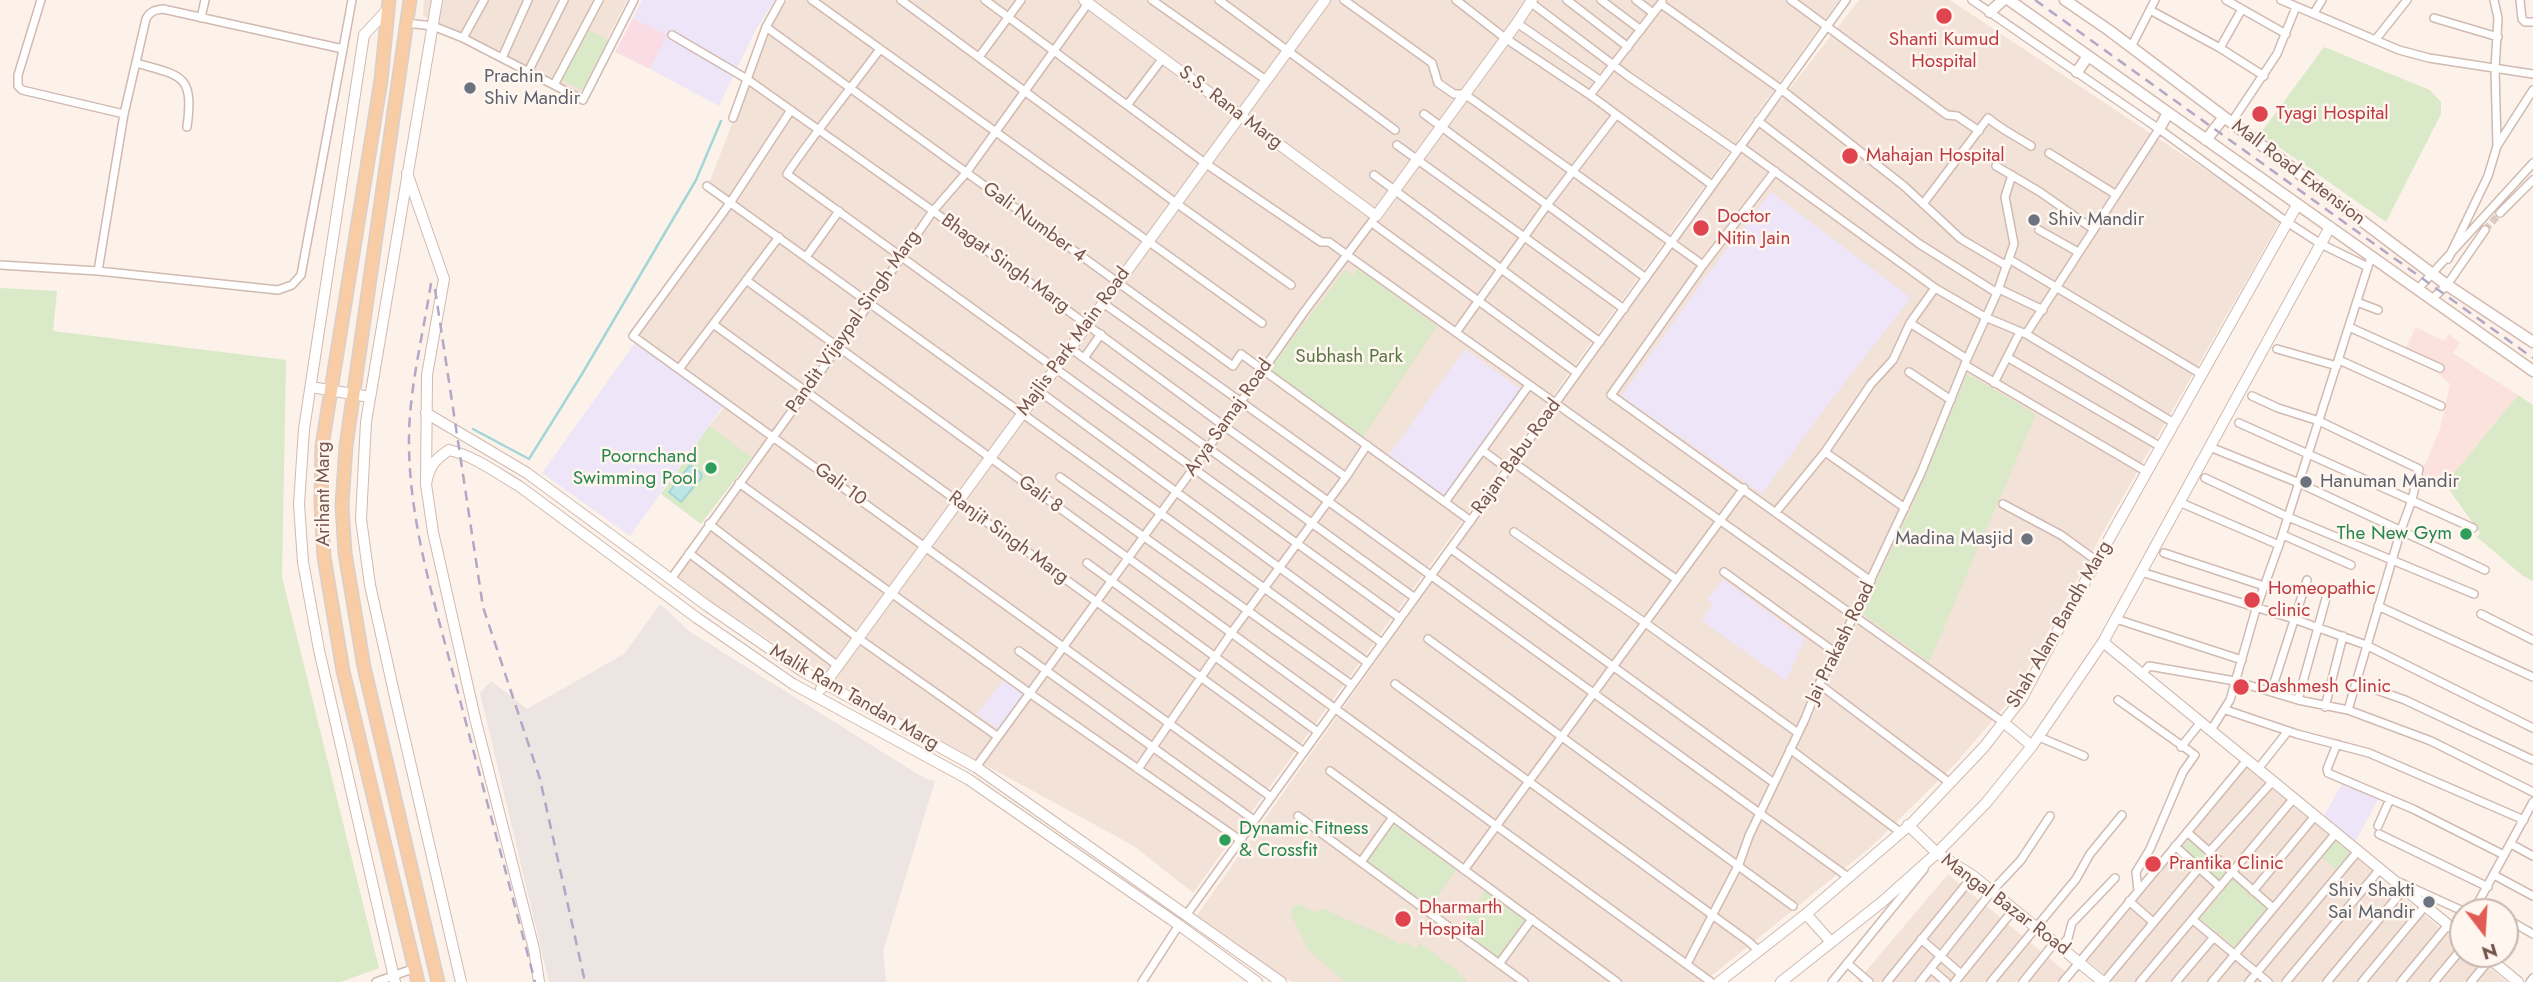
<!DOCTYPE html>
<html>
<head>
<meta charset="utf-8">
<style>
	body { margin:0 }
	#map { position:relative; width:2533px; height:982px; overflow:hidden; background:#fcf2e9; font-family:Jost,sans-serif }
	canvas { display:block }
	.north { position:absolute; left:2449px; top:898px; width:70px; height:70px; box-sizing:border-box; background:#fef6ef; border:2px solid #c8b6ae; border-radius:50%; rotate:163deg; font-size:19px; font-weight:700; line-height:28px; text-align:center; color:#76554d }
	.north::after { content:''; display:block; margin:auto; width:24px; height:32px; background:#e15d53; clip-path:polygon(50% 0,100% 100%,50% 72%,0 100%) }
</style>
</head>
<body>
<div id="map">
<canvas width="2533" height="982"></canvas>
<div class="north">N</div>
</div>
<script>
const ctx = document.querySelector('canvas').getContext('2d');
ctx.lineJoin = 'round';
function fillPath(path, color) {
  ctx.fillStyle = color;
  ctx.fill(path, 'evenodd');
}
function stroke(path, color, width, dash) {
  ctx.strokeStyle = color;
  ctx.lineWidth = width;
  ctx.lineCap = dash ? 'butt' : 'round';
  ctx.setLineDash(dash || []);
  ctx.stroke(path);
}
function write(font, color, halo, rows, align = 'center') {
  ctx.font = font + ' Jost,sans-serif';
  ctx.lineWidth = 5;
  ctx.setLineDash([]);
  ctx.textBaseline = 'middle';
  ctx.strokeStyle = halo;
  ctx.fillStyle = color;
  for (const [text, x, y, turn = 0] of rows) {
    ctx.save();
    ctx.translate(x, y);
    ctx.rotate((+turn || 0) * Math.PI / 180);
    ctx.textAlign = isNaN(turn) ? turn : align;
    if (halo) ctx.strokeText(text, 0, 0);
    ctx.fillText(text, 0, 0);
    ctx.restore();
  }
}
const residential = new Path2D(`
	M424,0h203l-48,95 -156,-79z
	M788,0h1051l-646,893 -59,-47 -261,-142 -83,-51 -114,-74 84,-115 -51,-38 17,-21 -90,-68 94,-127 -24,-19 65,-167z
	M1859,0h91l331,220 -164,287 -106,192 -56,65 -84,83 -167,135h-413l-94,-67 495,-701z
	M2247,766l130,103 -96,113h-167l-29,-23z
	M1948,874l119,99 -8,9h-202z
	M2377,877l86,69v8h10l34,28h-215z`);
const commercial = new Path2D(`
	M2416,327l28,14 5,-7 11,9 -7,10 65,42 -73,89 -25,-8 20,-47 10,-45 -12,-11 4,-6 -38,-16z`);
const industrial = new Path2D(`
	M660,604l29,27 235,147 11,3 -52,170 3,31h-337l-69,-289 11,-12 36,28 97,-55z`);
const education = new Path2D(`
	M642,0h133l-20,31 -36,75 -69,-37 16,-34 -33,-17z
	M1771,192l140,106 -76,97 -73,99 -141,-98 86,-121z
	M635,343l88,63 -93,130 -88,-63z
	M1465,349l57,41 -77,107 -57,-41z
	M1723,579l82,60 -19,42 -85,-61 12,-16 -6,-4z
	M1005,678l19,15 -26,36 -21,-15z
	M2344,781l34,19 -23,42 -32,-25z`);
const medical = new Path2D(`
	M633,18l34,17 -17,34 -35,-17z`);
const green = new Path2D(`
	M587,29l21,11 -26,50 -22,-11z
	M2324,47l106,43 11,12v12l-55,108 -126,-88z
	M1358,269l79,57 -74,111 -94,-67 76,-100 8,5z
	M0,288l57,3 -4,40 233,29 -4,217 97,391 -38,14h-341z
	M1967,374l69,40 -107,248 -68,-49 51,-106z
	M2518,395l15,10v176l-10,-5 -46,-39 3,-4 -35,-49z
	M709,426l43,31 -51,67 -40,-30z
	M1393,824l63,46 -27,38 -63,-47z
	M2336,836l18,15 -16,20 -18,-15z
	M2190,838l37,34 -8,11 -37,-35z
	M2233,879l35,28 -33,40 -35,-28z
	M1486,890l41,30 -27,38 -42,-29z
	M1298,904l16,8 11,-3c25,14 53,21 77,36l3,-3 11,7 3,-6 40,28 -2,2 9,6v3h-121l-37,-32 -17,-36 1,-5z`);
const water = new Path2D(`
	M690,465l11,8 1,4 -21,25 -12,-10z`);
const stream = new Path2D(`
	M1559,56l37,26
	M473,429l56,30 53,-85 114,-194 25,-59`);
const minorTunnel = new Path2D(`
	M2485,230l15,-17`);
const minor = new Path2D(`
	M41,0l-23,75v11l4,4 102,24 22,-95c4,-8 9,-9 17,-10l180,40 9,-49
	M812,0l450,323
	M901,0l275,203 115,82
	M985,0l220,163 116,79h8l674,480
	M1152,0l114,80
	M1219,0l176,130
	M1344,0l88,63 6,20 16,11h10l9,6 230,165
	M1456,0l49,38 85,57 122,90
	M1567,0l61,47
	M1601,0l40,30
	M1636,0l17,13
	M1791,0l156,115 10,1 22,15
	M1972,0l187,129 128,93 34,22 47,23
	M2226,0l60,34
	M2281,0l118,50 30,8 104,16
	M2494,0l4,18 -3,51 2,77
	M2520,0l2,19 3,3h8
	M1530,2l98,74 109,75
	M1661,4l121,86 122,96 57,53 46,27
	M2150,10l70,38 44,28
	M2314,13l8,-13
	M201,18l4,-18
	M2434,18l64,19
	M406,23l27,3 30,12 120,62 51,-100
	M1517,23l84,58
	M766,27l467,339 8,-12 230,167
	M672,35l75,44 186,132 291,215 624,451
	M463,38l21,-38
	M2376,39l31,-39
	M2131,47l24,-47
	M2220,48l22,-39
	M880,49c-31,42 -64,82 -93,125l613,444
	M979,57l42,-57
	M502,58l26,-58
	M136,63c46,13 58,11 51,64
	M528,72l36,-72
	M554,85l45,-85
	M1590,95l72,-93
	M1128,104l35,-46
	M791,110l-61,93 -97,133 638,461
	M124,114l-26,157 180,19 14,-5 9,-10 42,-226
	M1424,114l222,164
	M733,118l33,-91 15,-27
	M1758,121l160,122 79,50
	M2231,123l46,-69 19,-47
	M1397,145l227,164
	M1740,146l195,142 50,29 41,17 148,89
	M2049,153l66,41
	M1996,166l44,26 53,37
	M1775,171l-72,94 -92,130 260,186
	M1374,175l226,167
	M707,186l661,477
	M1923,204l65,-86c14,12 28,18 43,28
	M2500,213l33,-33
	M1372,223l205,150
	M2039,230l39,22
	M806,257l33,-46
	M2009,259l192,115
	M2448,259l40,-83 9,-30 36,-56
	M0,265l98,6
	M746,280l965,702
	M1999,289l44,21
	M2417,290l116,-127
	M2431,300l16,-15 38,-55
	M2357,302l21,8
	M1103,303l243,174
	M1910,323l57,36
	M713,324l591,428
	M2349,327l91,41
	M1457,331l90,-126 69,-90
	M2026,334l133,-205
	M1070,348l345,250
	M2277,349l60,17
	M2007,357l154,90
	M1084,358l17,-24
	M2339,360l102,46
	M1965,365l182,107
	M679,369l100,-132
	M1909,372l42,28
	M1994,383l26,-51
	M1039,391l343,252
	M2252,396l26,12 41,13 100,48 -7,31 -11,30 -53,180
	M2239,423l234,105
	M2210,447l89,36 186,87
	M1825,452l80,56
	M1486,453l22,16
	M1513,462l163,117
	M1060,477l292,208
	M2205,478l83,39 186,77
	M739,483l296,214 205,143
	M1445,502l84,-117
	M2179,502l100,43
	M2003,504l58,31 36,26
	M1776,512l49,-60 46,-68 22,-24 17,-37 25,-35
	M709,524l149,114 139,98
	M1514,532l130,90 154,111
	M2283,535l68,30
	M1451,549l323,234
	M689,553l149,113
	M2164,553l100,33
	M1087,563l231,169
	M1724,572l112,81
	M2141,572l153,47 72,26 167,83
	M671,579l198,-275 64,-93 33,-38 123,-171
	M2378,606l155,71
	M2481,614l52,26
	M2116,619l126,41
	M1428,639l365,267
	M1019,651l235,169
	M2142,674l7,-8 86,15 63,19 50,10 83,31 102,51
	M2357,683l48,17 128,60
	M1395,684l353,257 11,10
	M1819,684l131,99
	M2271,692l36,-112
	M2118,700l77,55 -12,17 -33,77 -14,23 2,18
	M2298,700l30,-109
	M2325,707l18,-71
	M2226,710l71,24 72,19 155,67
	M2211,730l19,-30 26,-91 23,-64 92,-288
	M2039,737l45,19
	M2337,744l-10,25 1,4 85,36 91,46
	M2181,747l20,-25
	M1790,749l110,83
	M976,767l233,-320 95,-135 72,-96
	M1138,769l94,-137 114,-155 21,-32
	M2258,769l30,-38
	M1330,771l287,211
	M1298,816l226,166
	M2378,826l12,-27
	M2187,832l86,76
	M2379,834l109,53
	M2511,844l22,12
	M2175,846l45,41
	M2209,852l64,-71
	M1361,862l32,-45
	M1464,870l280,-382
	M2494,875l39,21
	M2399,882l66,30
	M2253,891l62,-75
	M2129,901l24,21
	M2478,904l15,8
	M2473,912l60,-110
	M1187,914l659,-914
	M2505,918l28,16
	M2193,920l75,62
	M1921,939l40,35
	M2061,947l7,-9 4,-15 43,-45
	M1847,963l22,19
	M1499,964l33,-45
	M1687,964l52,-100 10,-28 56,-117 14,-35 17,-31 85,-180 46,-114 30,-66 17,-49 -9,-47 7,-22
	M1931,969l15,13
	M376,982l39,-14
	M1142,982l37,-57
	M1832,982l92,-113
	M1887,982l86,-106
	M1920,982l72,-91 29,-31 29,-44
	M1955,982l59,-73
	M1991,982l85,-103 14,-25 32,-39
	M2023,982l32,-40
	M2063,982l184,-222
	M2104,982l95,-114
	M2140,982l154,-184
	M2176,982l38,-45
	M2212,982l124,-149
	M2249,982l109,-131
	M2286,982l94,-113
	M2327,982l77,-93
	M2362,982l63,-76
	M2401,982l47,-57
	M2434,982l29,-35
	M2471,982l19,-23
	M2530,982l3,-4`);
const tertiary = new Path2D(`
	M437,0l-71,422 -5,97 9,66 25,112 66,285
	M1084,0l292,216 141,-193 15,-23
	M388,9l-24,26 -60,394 -5,75 4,58 16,88 76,332
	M407,173l37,106 -17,96 -1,109 7,48 42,186 59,231 5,33
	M311,387l59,10
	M426,413l101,60 179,132 96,66 174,96 305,215
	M426,484c3,-17 8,-24 23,-34 25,6 48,23 70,36l178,132 96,66 175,95 211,146 78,57
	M2103,642l360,295
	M821,689l504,-689
	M2003,722l29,24
	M1908,825l29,28 36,23 130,106
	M1806,914l25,28
	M2484,954l34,28
	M1719,982l87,-68 106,-91 72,-76 38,-49 42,-79 233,-414
	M1781,982l101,-80 55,-49 49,-50 46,-57 71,-104 227,-415`);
const secondary = new Path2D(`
	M2009,0l524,371
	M2065,0l45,31 337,254 86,57
	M1990,12l13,-12
	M2077,72l11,-16
	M2159,129l9,-16
	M2206,140l18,-23`);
const primary = new Path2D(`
	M389,0l-8,80 -59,366 -1,58 3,53 19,114 75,311
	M410,0l-64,446 -4,59 3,48 19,114 74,315`);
const rail = new Path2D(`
	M2035,0l498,358
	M431,283c-8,53 -23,109 -22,163 1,81 27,161 47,239 26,99 53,198 79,297
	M435,289l48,318 57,172 45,203`);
const markers = [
	[1944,16,9,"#e0444e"],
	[470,88,7,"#6b7280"],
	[2260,114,9,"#e0444e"],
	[1850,156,9,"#e0444e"],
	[2034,220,7,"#6b7280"],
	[1701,228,9,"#e0444e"],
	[711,468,7,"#2e9e5b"],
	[2306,482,7,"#6b7280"],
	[2466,534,7,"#2e9e5b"],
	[2027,539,7,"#6b7280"],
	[2252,600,9,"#e0444e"],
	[2241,687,9,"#e0444e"],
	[1225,840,7,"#2e9e5b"],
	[2153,864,9,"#e0444e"],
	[2429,902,7,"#6b7280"],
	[1403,919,9,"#e0444e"]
];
const healthNames = [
	["Shanti Kumud",1944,40,"center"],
	["Hospital",1944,62,"center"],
	["Tyagi Hospital",2276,114],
	["Mahajan Hospital",1866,156],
	["Doctor",1717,217],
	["Nitin Jain",1717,239],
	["Homeopathic",2268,589],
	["clinic",2268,611],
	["Dashmesh Clinic",2257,687],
	["Prantika Clinic",2169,864],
	["Dharmarth",1419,908],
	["Hospital",1419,930]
];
const worshipNames = [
	["Prachin",484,77],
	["Shiv Mandir",484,99],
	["Shiv Mandir",2048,220],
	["Hanuman Mandir",2320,482],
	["Madina Masjid",2013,539,"right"],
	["Shiv Shakti",2415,891,"right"],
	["Sai Mandir",2415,913,"right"]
];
const streetNames = [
	["S.S. Rana Marg",1230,108,37],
	["Mall Road Extension",2298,173,37],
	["Gali Number 4",1034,223,36],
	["Bhagat Singh Marg",1005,264,36],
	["Pandit Vijaypal Singh Marg",854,322,-55],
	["Majlis Park Main Road",1074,342,-54],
	["Arya Samaj Road",1229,418,-55],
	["Rajan Babu Road",1517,457,-54],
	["Gali 10",840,485,36],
	["Arihant Marg",324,494,-90],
	["Gali 8",1040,495,36],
	["Ranjit Singh Marg",1008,538,36],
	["Shah Alam Bandh Marg",2060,625,-60],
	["Jai Prakash Road",1841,643,-64],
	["Malik Ram Tandan Marg",854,698,30],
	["Mangal Bazar Road",2005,905,37]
];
const parkNames = [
	["Subhash Park",1349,357]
];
const leisureNames = [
	["Poornchand",697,457],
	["Swimming Pool",697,479],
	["The New Gym",2452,534],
	["Dynamic Fitness",1239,829,"left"],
	["& Crossfit",1239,851,"left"]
];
fillPath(residential, '#f3e2d7');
fillPath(commercial, '#fce2dd');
fillPath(industrial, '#ede5e2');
fillPath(education, '#eee5f8');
fillPath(medical, '#f9dce4');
fillPath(green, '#dae9c7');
fillPath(water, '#bde5e5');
stroke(water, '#a4d6d7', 2);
stroke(stream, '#a4d6d7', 2.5);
stroke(minorTunnel, '#dacbc2', 7, [7, 3.5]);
stroke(minor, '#d0bab1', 10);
stroke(tertiary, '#d0bab1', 12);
stroke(secondary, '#d3b9af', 13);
stroke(primary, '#d9cfcd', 15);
stroke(minor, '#fff', 7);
stroke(tertiary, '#fff', 10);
stroke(secondary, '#fff', 10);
stroke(primary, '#f8cca4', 12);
stroke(rail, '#b3a6c6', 2.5, [10, 7]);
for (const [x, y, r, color] of markers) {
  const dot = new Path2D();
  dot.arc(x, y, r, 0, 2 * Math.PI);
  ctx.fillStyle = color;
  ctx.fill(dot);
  stroke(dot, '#fef6ef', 2.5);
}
write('19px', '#be3a42', '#fef6ef', healthNames, 'left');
write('19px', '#5b616d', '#fef6ef', worshipNames, 'left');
write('19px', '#76554d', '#fef6ef', streetNames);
write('19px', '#587542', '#fef6ef', parkNames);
write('19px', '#27864d', '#fef6ef', leisureNames, 'right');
</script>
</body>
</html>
